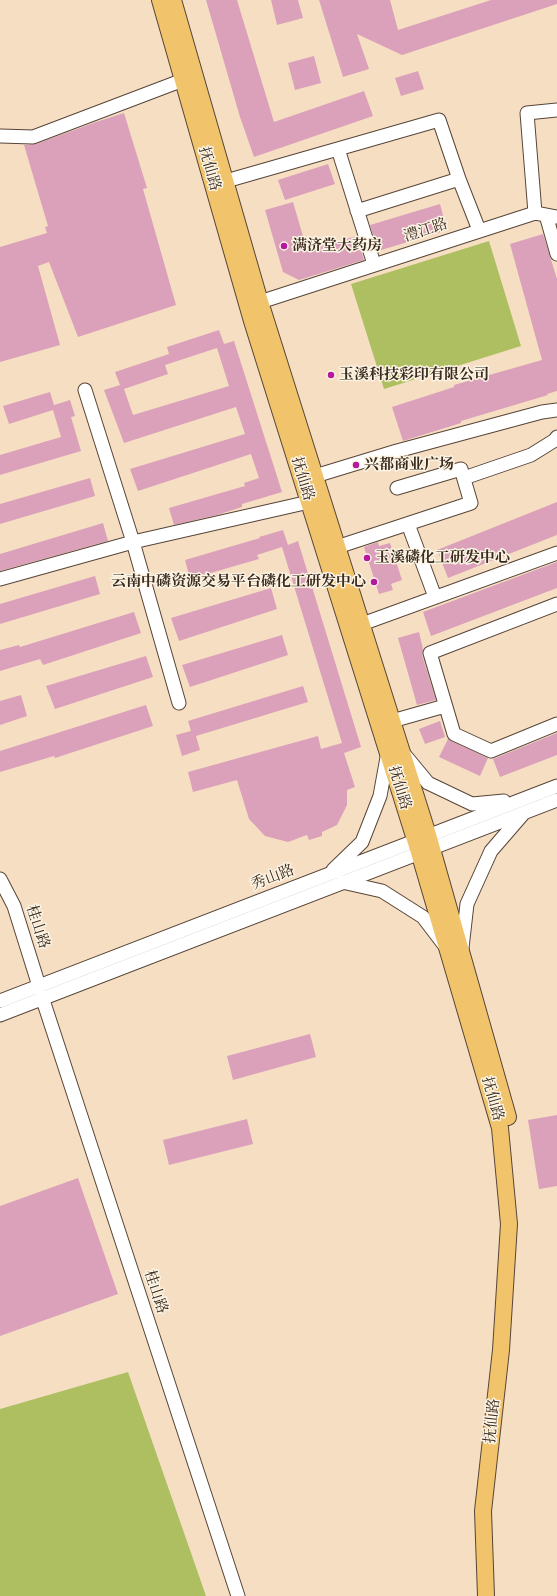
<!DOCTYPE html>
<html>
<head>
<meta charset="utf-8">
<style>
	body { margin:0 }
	canvas { display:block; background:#f6dec3 }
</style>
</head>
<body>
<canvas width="557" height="1596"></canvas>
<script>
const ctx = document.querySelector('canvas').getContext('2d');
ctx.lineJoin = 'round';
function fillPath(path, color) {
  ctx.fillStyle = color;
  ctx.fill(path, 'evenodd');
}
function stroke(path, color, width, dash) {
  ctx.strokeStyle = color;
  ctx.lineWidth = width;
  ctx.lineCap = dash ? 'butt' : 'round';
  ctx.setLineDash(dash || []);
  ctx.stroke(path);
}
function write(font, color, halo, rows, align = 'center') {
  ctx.font = font + ' "Libre Bodoni","Noto Serif SC",serif';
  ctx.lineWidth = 3;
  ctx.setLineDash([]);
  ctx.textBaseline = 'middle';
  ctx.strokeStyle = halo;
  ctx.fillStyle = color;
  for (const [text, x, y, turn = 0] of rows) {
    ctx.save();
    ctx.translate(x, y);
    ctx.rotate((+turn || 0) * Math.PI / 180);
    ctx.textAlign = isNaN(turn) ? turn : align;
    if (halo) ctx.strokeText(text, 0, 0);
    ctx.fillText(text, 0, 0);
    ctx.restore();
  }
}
const green = new Path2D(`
	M489,241l32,105 -137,43 -33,-105z
	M128,1372l78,224h-206v-187z`);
const building = new Path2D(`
	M206,0h31l37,122 90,-31 9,25 -119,41 -14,-40z
	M271,0h27l5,18 -26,7z
	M319,0h71l8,30 93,-30h66v4l-155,51 -45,-21 12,35 -26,8z
	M314,56l7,27 -26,7 -7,-27z
	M418,71l6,18 -23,7 -6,-18z
	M124,113l23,75 -4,1 33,116 -98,32 -29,-75 -11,4 22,79 -60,17v-115l47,-14 -2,-6 3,-1 -24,-81 12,-1 60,-22z
	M328,164l7,20 -50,16 -7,-20z
	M293,202l14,48 50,-14 7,24 -65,20 -16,-8 -18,-62z
	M440,204l7,26 -69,21 -8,-26z
	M543,234l14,45v112l-10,3 1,1 -87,26v2l-58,18 -11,-34 62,-20v-2l88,-25 -32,-116z
	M219,330l5,14 10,-3 48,151 -40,12v3l-25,8 -43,10 -5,-17 76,-22 -1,-3 15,-5 -8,-24 -113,37 -8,-22 115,-35 -9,-27 -112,36 -20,-53 16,-5 -5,-13 54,-18 -2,-7zM217,348l12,38 -96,29 -9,-26 44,-15 -3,-9z
	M50,392l4,13 16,-5 5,16 -4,1 10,34 -81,24v-20l61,-18 -8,-27 -44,14 -6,-18z
	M90,478l5,18 -95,28v-20z
	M557,502v33l-109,43 -11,-28z
	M103,523l5,18 -108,30v-17z
	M283,530l5,15 10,-4 63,206 -17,6 11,34 -8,3v15l-10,20 -15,7v4l-13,4 -2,-5 -19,7 -23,-6 -16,-17 -12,-39 -44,12 -5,-20 130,-36 3,13 21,-6 -60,-196 -25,8 2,4 -69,20 -5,-19 75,-22 -1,-1z
	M378,542l1,4 11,-3 12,37 -11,4 2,6 -14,4 -15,-47z
	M557,562v26l-126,48 -8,-24z
	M95,576l5,18 -100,30v-20z
	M271,588l6,21 -98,32 -8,-23z
	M134,612l7,21 -98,32 -3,-6 -40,12v-21l19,-5 1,2z
	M419,632l4,17 -1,6 14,45 -19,5 -19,-67z
	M282,635l6,20 -98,32 -8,-22z
	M146,656l7,21 -98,32 -9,-23z
	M303,686l5,16 -112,34 4,14 -18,6 -6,-21 15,-4 -3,-10z
	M21,695l6,21 -27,9v-24z
	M146,705l7,21 -98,32 -1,-2 -54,16v-21z
	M440,721l5,16 -20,7 -6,-15z
	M557,733v22l-57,22 -7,-18z
	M448,739l40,19 -8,18 -41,-19z
	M310,1034l6,23 -83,23 -6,-24z
	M557,1115v71l-18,3 -11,-69z
	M247,1119l6,25 -84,21 -6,-25z
	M78,1178l40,116 -118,42v-130z`);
const minor = new Path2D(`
	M0,136l33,1 158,-60
	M338,149l36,115
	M226,181l213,-61 20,59 20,51
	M357,211l102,-32
	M535,213l-8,-100 30,-3
	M546,215l11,39
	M260,302l275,-89 22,4
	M85,390l48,152 46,161
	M315,476l82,-25 145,-39 15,-2
	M464,478l67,-23 24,-15 2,-3
	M408,524l27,73
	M337,547l134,-44 -10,-34 -64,19
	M0,579l133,-37 176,-40
	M557,604l-127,49 24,81 37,17 66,-27
	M362,624l195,-71
	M392,721l53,-15
	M404,754l24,29 44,21 32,-3
	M333,870l29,-28 18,-46 8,-44
	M0,879l14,27 25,80
	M342,882l40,9 41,26 22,29
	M462,948l5,-44 24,-53 32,-37
	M42,997l196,599
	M0,1001l557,-215
	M0,1015l557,-215`);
const major = new Path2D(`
	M160,0l92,321 167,531 81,276 9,96 -8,126 -18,161 3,85
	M173,0l87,302 168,533 80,282`);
const markers = [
	[284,246,4,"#b5179e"],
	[331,375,4,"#b5179e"],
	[356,465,4,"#b5179e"],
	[367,558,4,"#b5179e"],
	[374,582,4,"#b5179e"]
];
const streetNames = [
	["抚仙路",209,169,74],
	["澧江路",426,231,-18],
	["抚仙路",302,479,73],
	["抚仙路",399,788,73],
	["秀山路",273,878,-21],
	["桂山路",37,927,72],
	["抚仙路",492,1099,74],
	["桂山路",155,1292,72],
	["抚仙路",493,1421,-84]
];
const poiNames = [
	["满济堂大药房",292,246],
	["玉溪科技彩印有限公司",339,375],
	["兴都商业广场",364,465],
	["玉溪磷化工研发中心",375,558],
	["云南中磷资源交易平台磷化工研发中心",366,582,"right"]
];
fillPath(green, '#aebf62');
fillPath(building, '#dba1ba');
stroke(minor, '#574537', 15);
stroke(major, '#574537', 18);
stroke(minor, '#fff', 13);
stroke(major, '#f1c36a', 16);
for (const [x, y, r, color] of markers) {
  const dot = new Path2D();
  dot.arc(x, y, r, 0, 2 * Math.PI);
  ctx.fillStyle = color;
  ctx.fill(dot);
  stroke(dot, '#fcf5e5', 1.5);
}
write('15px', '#3b2a1e', '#fcf5e5', streetNames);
write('bold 15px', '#3b2a1e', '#fcf5e5', poiNames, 'left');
</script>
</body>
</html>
